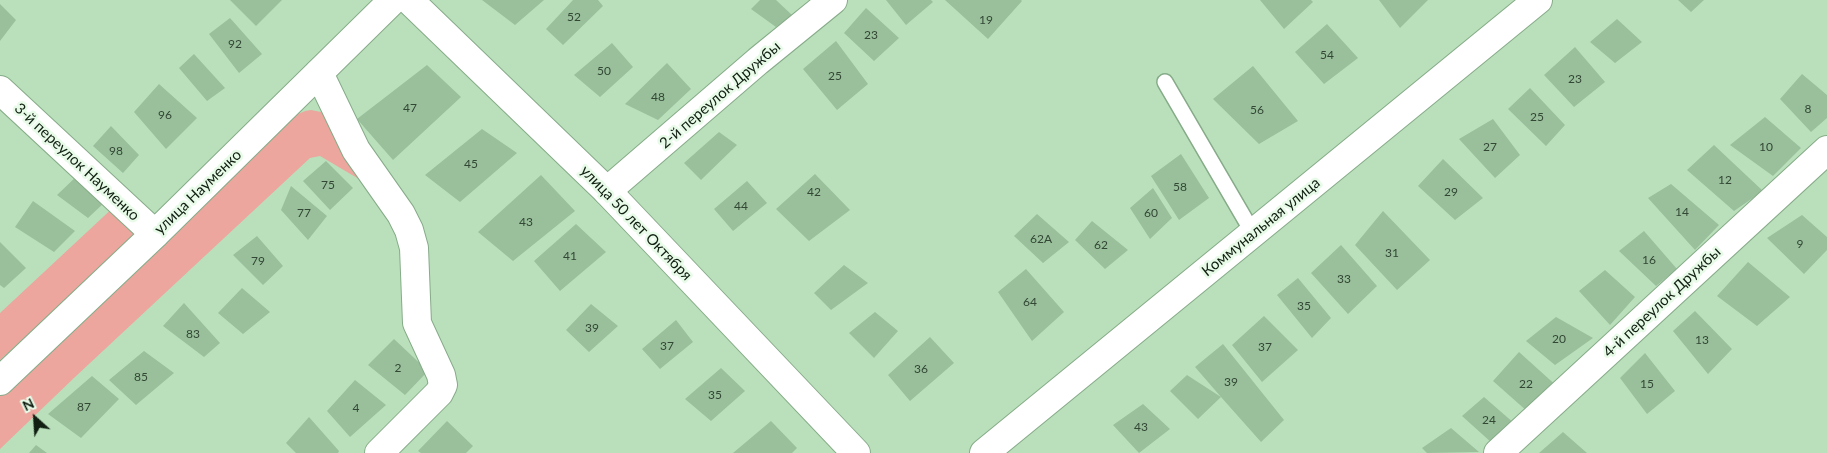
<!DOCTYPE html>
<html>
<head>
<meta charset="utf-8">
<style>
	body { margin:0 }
	#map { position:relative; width:1827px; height:453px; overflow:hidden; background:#b9e0bb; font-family:Lato,sans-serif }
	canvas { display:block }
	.north { position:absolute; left:10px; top:393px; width:50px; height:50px; -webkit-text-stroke:4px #e8fbe8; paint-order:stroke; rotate:334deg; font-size:14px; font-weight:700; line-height:20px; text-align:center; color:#101f11 }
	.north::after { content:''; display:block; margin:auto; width:18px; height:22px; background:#101f11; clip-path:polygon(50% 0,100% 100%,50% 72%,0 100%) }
</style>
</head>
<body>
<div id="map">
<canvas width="1827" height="453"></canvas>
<div class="north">N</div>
</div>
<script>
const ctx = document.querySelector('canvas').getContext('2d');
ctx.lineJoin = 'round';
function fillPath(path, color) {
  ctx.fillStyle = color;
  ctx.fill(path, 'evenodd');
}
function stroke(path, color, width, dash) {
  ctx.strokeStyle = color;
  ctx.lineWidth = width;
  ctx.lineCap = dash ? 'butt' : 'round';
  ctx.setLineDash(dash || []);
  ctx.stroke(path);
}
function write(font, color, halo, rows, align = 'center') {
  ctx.font = font + ' Lato,sans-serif';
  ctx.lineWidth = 5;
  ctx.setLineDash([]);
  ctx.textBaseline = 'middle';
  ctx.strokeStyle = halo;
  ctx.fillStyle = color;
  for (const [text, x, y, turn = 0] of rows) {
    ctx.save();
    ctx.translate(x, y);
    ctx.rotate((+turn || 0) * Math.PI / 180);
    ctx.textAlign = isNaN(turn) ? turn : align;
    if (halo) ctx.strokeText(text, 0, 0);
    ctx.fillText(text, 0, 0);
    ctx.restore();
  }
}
const green = new Path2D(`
	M311,110l10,2 8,4 35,66 -44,-26 -10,2 -235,219 -75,72v-53l277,-262c10,-12 18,-22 34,-24z
	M117,204l20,25 -2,8 -135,123v-47z`);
const building = new Path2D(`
	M230,0h52l-26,26z
	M482,0h62l-29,25z
	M573,0h25l5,6 -40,39 -17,-16z
	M760,0h16l16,15 -16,12 -25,-18z
	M886,0h45l2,2 -27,23z
	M945,0h76l1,1 -34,38z
	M1260,0h51l2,2 -29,27z
	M1379,0h49l-28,28z
	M1678,0h26l-13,12z
	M0,4l16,16 -16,21z
	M866,8l33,30 -25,23 -30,-28z
	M230,18l32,36 -23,19 -30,-39z
	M1617,19l25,23 -27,21 -25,-21z
	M1327,24l31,34 -34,26 -29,-32z
	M836,41l32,43 -31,26 -34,-41z
	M612,43l21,24 -33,30 -26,-22z
	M1575,47l30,35 -31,25 -30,-32z
	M194,54l31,34 -18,13 -28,-33z
	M667,63l24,26 -33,31 -33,-16z
	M427,65l34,32 -68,63 -36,-41z
	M1253,66l45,55 -39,23 -46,-45z
	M1802,74l25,21v23l-16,14 -31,-33z
	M159,84l38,34 -31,31 -32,-37z
	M1530,88l35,37 -19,21 -38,-37z
	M1765,117l36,31 -28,28 -43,-31z
	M1493,119l27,36 -25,23 -36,-39z
	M111,126l28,29 -16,18 -30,-27z
	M482,129l35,24 -57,49 -35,-27z
	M719,132l18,13 -36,35 -17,-17z
	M1714,145l49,46 -29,20 -47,-41z
	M1181,154l28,44 -30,22 -28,-44z
	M1443,159l40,39 -28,22 -37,-34z
	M326,161l27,27 -23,22 -27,-29z
	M79,174l27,27 -18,17 -31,-23z
	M815,174l35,36 -41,31 -33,-32z
	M541,175l34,36 -62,50 -35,-29z
	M747,181l20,22 -34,28 -19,-22z
	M1671,184l48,41 -24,25 -47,-52z
	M291,186l36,30 -19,24 -27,-30z
	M1153,188l19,30 -22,21 -20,-31z
	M33,201l42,30 -21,21 -39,-25z
	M1383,211l47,49 -33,30 -42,-45z
	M1037,214l32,28 -26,21 -29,-27z
	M1802,215l25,22v13l-23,24 -37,-36z
	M1092,221l36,29 -23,19 -30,-29z
	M576,224l30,28 -46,39 -26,-30z
	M1644,231l33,38 -21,17 -37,-35z
	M257,236l26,30 -20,19 -30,-30z
	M0,242l26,26 -22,20 -4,-3z
	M1341,245l36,41 -29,28 -37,-41z
	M1748,262l42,35 -33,29 -40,-30z
	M844,265l24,18 -37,27 -17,-17z
	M1026,269l38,43 -32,29 -34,-49z
	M1605,270l30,27 -25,28 -31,-34z
	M1298,278l33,40 -19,20 -35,-43z
	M242,288l28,24 -27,22 -25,-21z
	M184,303l36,40 -16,14 -41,-31z
	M591,304l27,22 -29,26 -23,-22z
	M1695,311l37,38 -24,25 -35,-43z
	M875,312l23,19 -24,27 -25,-25z
	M1264,316l34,34 -36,32 -30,-37z
	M1556,317l37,21 -38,27 -29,-24z
	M676,320l17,22 -33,27 -18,-20z
	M930,337l24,26 -44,38 -22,-26z
	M394,339l34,32 -23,24 -37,-30z
	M1223,344l61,76 -23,22 -40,-45 -23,22 -28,-28 17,-16 34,22 -26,-30z
	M144,351l30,22 -38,32 -27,-25z
	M1519,352l40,36 -31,24 -35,-31z
	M1645,353l30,38 -28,23 -27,-36z
	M721,368l24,23 -34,30 -26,-22z
	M92,376l27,23 -38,39 -33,-24z
	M355,380l31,25 -36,32 -23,-26z
	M1484,397l31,27 -23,19 -30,-27z
	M1143,404l27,25 -31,24 -26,-28z
	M309,417l30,34 -1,2h-42l-10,-10z
	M447,421l26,25 -7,7h-45l-3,-2z
	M771,421l26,27 -5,5h-59z
	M1451,428l28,24 -52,1 -5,-5z
	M1563,432l24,21h-48z
	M36,445l11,8h-18z`);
const lane = new Path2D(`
	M1165,82l88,151`);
const street = new Path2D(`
	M319,73l37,77 45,64 8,16 5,18 3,75 24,52 2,10 -4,8 -60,60
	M0,90l155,144
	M607,191l151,-130 75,-61
	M984,453l554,-453
	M1498,453l329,-303`);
const secondary = new Path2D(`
	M409,0l198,191 249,262
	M0,381l155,-147 238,-234`);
const numberNames = [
	["52",574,17],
	["19",986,20],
	["23",871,35],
	["92",235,44],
	["54",1327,55],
	["50",604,71],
	["25",835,76],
	["23",1575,79],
	["48",658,97],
	["47",410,108],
	["8",1808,109],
	["56",1257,110],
	["96",165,115],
	["25",1537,117],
	["27",1490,147],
	["10",1766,147],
	["98",116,151],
	["45",471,164],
	["12",1725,180],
	["75",328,185],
	["58",1180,187],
	["42",814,192],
	["29",1451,192],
	["44",741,206],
	["14",1682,212],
	["77",304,213],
	["60",1151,213],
	["43",526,222],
	["62А",1041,239],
	["9",1800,244],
	["62",1101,245],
	["31",1392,253],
	["41",570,256],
	["16",1649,260],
	["79",258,261],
	["33",1344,279],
	["64",1030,302],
	["35",1304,306],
	["39",592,328],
	["83",193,334],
	["20",1559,339],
	["13",1702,340],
	["37",667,346],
	["37",1265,347],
	["2",398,368],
	["36",921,369],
	["85",141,377],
	["39",1231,382],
	["22",1526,384],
	["15",1647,384],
	["35",715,395],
	["87",84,407],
	["4",356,408],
	["24",1489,420],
	["43",1141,427]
];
const streetNames = [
	["2-й переулок Дружбы",720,95,-41],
	["3-й переулок Науменко",77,162,43],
	["улица Науменко",198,192,-44],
	["улица 50 лет Октября",636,223,46],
	["Коммунальная улица",1261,227,-39],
	["4-й переулок Дружбы",1662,302,-43]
];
fillPath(green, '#eca69e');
fillPath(building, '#99bf9b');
stroke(lane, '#86ab88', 18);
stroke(street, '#86ab88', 30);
stroke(secondary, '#86ab88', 30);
stroke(lane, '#fff', 15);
stroke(street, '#fff', 28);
stroke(secondary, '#fff', 28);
write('12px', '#324734', null, numberNames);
write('15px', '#101f11', '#e8fbe8', streetNames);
</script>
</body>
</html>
